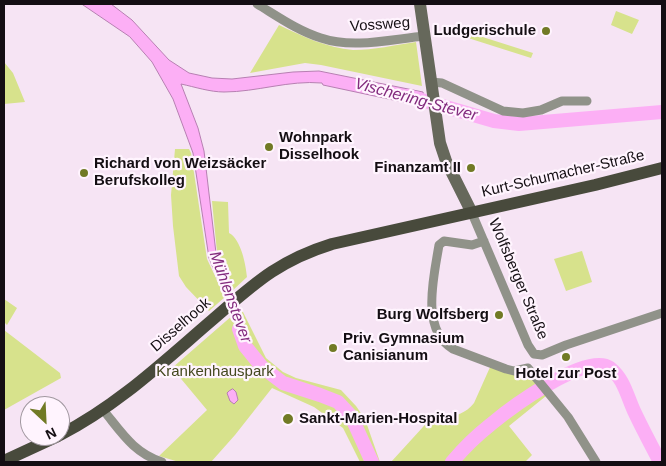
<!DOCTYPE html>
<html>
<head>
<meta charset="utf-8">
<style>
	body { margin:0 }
	#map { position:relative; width:666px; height:466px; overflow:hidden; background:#f6e4f4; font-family:Helvetica,sans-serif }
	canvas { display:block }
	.frame { position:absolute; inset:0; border:5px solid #140e13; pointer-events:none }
	.north { position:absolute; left:20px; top:396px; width:50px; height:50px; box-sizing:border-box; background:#fff4fe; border:1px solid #a198a0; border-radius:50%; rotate:155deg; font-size:14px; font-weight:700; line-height:20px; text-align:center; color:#140e13 }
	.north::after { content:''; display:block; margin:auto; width:18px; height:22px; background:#717a25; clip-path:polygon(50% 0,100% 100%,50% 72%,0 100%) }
</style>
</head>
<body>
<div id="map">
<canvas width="666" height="466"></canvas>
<div class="frame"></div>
<div class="north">N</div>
</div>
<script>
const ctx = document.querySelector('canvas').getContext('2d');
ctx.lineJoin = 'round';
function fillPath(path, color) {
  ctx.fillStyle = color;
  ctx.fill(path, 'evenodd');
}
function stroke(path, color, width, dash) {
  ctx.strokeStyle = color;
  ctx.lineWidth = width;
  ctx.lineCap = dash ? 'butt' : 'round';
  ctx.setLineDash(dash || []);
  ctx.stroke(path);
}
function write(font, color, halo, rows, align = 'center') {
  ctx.font = font + ' Helvetica,sans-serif';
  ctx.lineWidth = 4.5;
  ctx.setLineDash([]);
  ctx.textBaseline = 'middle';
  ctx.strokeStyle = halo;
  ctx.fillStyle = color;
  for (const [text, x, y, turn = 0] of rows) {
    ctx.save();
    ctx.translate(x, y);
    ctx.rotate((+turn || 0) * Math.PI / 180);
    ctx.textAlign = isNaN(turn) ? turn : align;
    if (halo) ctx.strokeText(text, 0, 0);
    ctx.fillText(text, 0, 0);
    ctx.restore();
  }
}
const green = new Path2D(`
	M616,11l23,9 -7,14 -21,-9z
	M279,25c23,11 48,23 74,25 21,0 42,-5 63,-8l6,44 -101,-21 -16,-2 -55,10z
	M470,33l63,20 -2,5 -63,-20z
	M4,62l9,11 12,29 -21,2z
	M175,149h14l2,4 16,106 18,38 -16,14 -23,-24 -7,-11 -6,-50 -2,-31z
	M212,201l16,1 1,31c12,6 17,32 18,44l-16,15 -10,-24 -4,-16z
	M582,251l10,31 -26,9 -12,-32z
	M4,299l13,9 -10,17 -3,-3z
	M241,308l25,50 17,14 13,6 45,12 15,16 9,13 15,43h-20l-17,-34 -29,-21 -42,-19 -37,47 -24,27h-32l-20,-6 48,-46 -35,-42z
	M4,330l56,43 1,5 -57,32z
	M491,365l34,6 15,17c-34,23 -64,43 -91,74h-58l42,-46c16,2 31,0 41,-13z
	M542,391l4,5 -37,30 23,29 -7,7h-71c25,-29 57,-49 88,-71z`);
const water = new Path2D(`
	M82,4h29l21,16 37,40 20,13 23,5 20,1 61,-7 26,-1 104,21 3,15 -103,-22 -1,-2c-33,-3 -65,9 -98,9 -14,0 -29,-5 -43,-8l17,44 6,23 12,102 3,15 27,77 -1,1 -36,-88 -16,-105 -20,-54 -21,-37 -22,-25z
	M233,389l3,3 2,8 -4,4 -4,-3 -3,-8 2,-2z`);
const river = new Path2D(`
	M408,96l86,25 25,3 143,-12
	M239,329l6,17 17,21 21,16 37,12 18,7 13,14 21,46
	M452,462c11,-13 24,-26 38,-37 19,-16 97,-74 120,-57 14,11 17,28 24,43 8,17 17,34 26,51`);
const minor = new Path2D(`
	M257,4c20,12 41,27 64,34 32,11 71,1 104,-2
	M431,82l11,1 61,28 20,2 18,-3 21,-9h25
	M471,211l57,134 6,9
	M484,241l-12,4 -28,-4 -5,4c-5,31 -19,85 14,104l53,20 8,2 14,-3
	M534,354l8,1 24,-10 96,-32
	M528,368l40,49 28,45
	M104,411c18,22 30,42 58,51`);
const secondary = new Path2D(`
	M420,4l20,139 6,18 25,50`);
const primary = new Path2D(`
	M60,435c58,-30 102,-72 151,-114 42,-36 66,-60 121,-77l263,-59 67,-17
	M4,461l54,-25`);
const markers = [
	[546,31,5,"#717a25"],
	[269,147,5,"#717a25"],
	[471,168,5,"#717a25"],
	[84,173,5,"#717a25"],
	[499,315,5,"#717a25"],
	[333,348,5,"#717a25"],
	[566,357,5,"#717a25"],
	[288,419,6,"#717a25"]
];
const streetNames = [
	["Vossweg",380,25,-4],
	["Kurt-Schumacher-Straße",563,174,-13],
	["Wolfsberger Straße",518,279,67],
	["Disselhook",181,325,-41]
];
const poiNames = [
	["Ludgerischule",536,31,"right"],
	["Wohnpark",279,138],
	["Disselhook",279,155],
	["Richard von Weizsäcker",94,164],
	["Berufskolleg",94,181],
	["Finanzamt II",461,168,"right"],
	["Burg Wolfsberg",489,315,"right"],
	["Priv. Gymnasium",343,339],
	["Canisianum",343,356],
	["Hotel zur Post",566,374,"center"],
	["Sankt-Marien-Hospital",299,419]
];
const parkNames = [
	["Krankenhauspark",215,372]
];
const waterNames = [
	["Vischering-Stever",416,100,15],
	["Mühlenstever",230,297,70]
];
fillPath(green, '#d7e28c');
fillPath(water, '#fcaff5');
stroke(water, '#b67fb1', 1);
stroke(river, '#fcaff5', 14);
stroke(minor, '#909289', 9);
stroke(secondary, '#66685b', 12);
stroke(primary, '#484a3c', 12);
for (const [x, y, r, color] of markers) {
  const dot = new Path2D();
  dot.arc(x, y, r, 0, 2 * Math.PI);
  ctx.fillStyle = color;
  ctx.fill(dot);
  stroke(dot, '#fff4fe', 2);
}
write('15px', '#140e13', '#fff4fe', streetNames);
write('bold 15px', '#140e13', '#fff4fe', poiNames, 'left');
write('15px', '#44481f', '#fff4fe', parkNames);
write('italic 16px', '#832b7e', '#fff4fe', waterNames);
</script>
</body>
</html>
